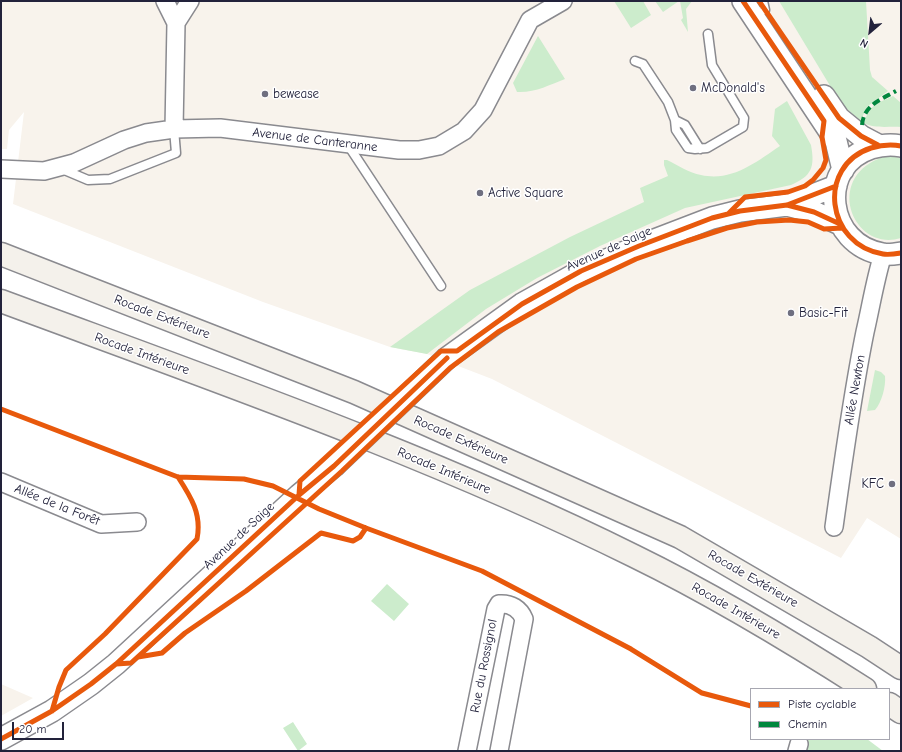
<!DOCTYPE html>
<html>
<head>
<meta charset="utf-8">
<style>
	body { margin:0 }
	#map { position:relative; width:902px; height:752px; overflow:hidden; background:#fff; font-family:"Comic Neue",sans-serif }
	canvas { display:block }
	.frame { position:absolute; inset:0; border:2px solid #22223b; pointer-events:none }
	.legend { position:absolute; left:750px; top:688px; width:140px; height:52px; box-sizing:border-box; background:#fff; border:1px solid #a7a7b1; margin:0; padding:5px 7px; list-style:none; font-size:12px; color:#22223b }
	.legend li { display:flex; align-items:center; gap:8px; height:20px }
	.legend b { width:20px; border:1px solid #a7a7b1 }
	.north { position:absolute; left:850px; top:12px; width:40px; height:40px; -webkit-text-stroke:3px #fff; paint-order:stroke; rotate:208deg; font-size:11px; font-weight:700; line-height:16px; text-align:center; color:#22223b }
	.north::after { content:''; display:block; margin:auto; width:14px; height:18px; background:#22223b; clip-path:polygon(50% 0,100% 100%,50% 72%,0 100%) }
	.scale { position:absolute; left:12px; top:722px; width:52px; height:18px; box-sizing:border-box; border:2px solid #22223b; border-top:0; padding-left:5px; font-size:12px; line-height:14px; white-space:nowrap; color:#22223b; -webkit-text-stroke:3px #fff; paint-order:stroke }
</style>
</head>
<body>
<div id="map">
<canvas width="902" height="752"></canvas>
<div class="frame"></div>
<ul class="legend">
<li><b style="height:5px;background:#e8590c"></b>Piste cyclable</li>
<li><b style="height:5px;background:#00873e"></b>Chemin</li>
</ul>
<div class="north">N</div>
<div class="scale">20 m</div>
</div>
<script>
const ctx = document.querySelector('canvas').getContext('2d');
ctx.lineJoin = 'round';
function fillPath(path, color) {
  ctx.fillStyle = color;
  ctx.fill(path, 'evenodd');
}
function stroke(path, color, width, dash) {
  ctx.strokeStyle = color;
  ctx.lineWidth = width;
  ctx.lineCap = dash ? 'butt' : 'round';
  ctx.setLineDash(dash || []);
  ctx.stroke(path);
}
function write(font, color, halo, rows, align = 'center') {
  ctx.font = font + ' "Comic Neue",sans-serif';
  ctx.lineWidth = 3;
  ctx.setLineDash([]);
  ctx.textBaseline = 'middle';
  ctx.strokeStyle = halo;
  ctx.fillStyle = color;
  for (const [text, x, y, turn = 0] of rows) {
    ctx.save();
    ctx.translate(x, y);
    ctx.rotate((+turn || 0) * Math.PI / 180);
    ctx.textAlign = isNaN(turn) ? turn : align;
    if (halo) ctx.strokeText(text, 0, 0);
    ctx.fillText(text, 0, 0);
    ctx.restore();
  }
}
const built = new Path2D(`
	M1,1h900v538l-34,-21 -26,40 -349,-179 -65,-25 -37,-7 -127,-45 -250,-98 11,-92 -15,18 -2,19h-6z
	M1,684l32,14 -32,18z`);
const green = new Path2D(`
	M614,1h29l8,14 -20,13z
	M655,1h24l-16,11z
	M680,1h12l-6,8 2,23 -7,-12 2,-2z
	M779,1h87l4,69 2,7 16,14 -20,15 -8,15 -15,-14 -10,-13z
	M538,36l27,43c-16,6 -30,14 -48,13l-4,-9z
	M893,96l8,7v24c-12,-1 -26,2 -37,-4 6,-19 12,-19 29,-27z
	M787,101l24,44c4,22 1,31 -20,40l-106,23 -85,38 -63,32 -51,31 -59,45 -37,-7 80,-57 100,-53 74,-35 -4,-14 28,-12 -4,-11v-5h3c11,5 22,13 34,15 31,7 55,-13 79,-29l-8,-10 3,-27z
	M883,157h12l6,1v80c-47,15 -79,-60 -18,-81z
	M875,370l6,2 4,4c1,10 -3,26 -10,34l-8,1z
	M387,584l22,20 -15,17 -23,-20z
	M293,722l14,22 -9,7 -15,-23z
	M800,739h67l16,12h-86z`);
const service = new Path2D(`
	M763,1l2,9
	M635,61l8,3 25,38 7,18 1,10 12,18 7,1 12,-1 36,-21 1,-9 -32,-53 -4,-31
	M675,120l10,5 15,24
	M348,145l93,141
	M62,169l26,11 22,-1 66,-26 -2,-24`);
const minor = new Path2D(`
	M165,1l11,22 14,-22
	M174,129l2,-106
	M1,169l43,2 30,-8 50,-23 22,-7 28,-4 46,-1 179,22h20l20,-4 25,-15 19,-21 47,-90 33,-19
	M1,482l100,42 36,-2
	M834,527c9,-65 18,-131 31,-195 6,-26 10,-52 18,-78
	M467,751l29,-142 3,-5c12,-1 21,5 25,15l-25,132
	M797,751l2,-7`);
const tertiary = new Path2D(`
	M743,1l93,140 7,29
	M824,96l15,22 22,18 17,9
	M901,146c-10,-2 -20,-1 -30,2 -55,18 -45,97 12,106 5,1 12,0 18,-1
	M787,205l27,7 26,12
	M447,358l75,-54 59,-33 58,-25 73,-28 28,-7 47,-6 49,-19
	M1,739l51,-28 39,-27 25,-20 183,-169 35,-29`);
const motorway = new Path2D(`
	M1,254l353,138 326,145 189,110 32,21
	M1,301c213,79 429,154 633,255 80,39 156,85 231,133
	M889,704l12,8`);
const tertiaryBridge = new Path2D(`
	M334,466l113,-108`);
const quiet = new Path2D(`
	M862,125c2,-20 18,-25 34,-34`);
const cycleway = new Path2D(`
	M759,1l80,117 22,18 17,9
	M901,146c-10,-2 -20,-1 -30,2 -55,18 -45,97 12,106 5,1 12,0 18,-1
	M787,205l27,7 26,12
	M729,213l16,-16 43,-5 17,-6 8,-6 10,-12 3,-8 -4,-23 2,-16 -81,-120
	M1,409l177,68 66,2 29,7 46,23 47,19 116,43 149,78 71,44 49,13
	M299,495l1,-14 141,-130h16l65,-47 59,-33 58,-25 73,-28 28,-7 47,-6 49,-19
	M138,657l24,-4 23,-20 61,-42 75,-58 32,8 7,-4 6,-9
	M116,664l15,-1 211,-192 108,-103 48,-36 79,-45 59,-28 51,-18 40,-13 30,-6 32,-2 19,2 16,7 18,-1
	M52,711l7,-24 7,-17 39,-36 92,-95c5,-25 -6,-42 -19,-62
	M1,739l51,-28 39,-27 25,-20 183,-169 35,-29 113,-108`);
const markers = [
	[693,88,4,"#6f6f80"],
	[265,94,4,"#6f6f80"],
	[480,193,4,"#6f6f80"],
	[791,313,4,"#6f6f80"],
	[892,484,4,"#6f6f80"]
];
const poiNames = [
	["McDonald's",701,88],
	["bewease",273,94],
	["Active Square",488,193],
	["Basic-Fit",799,313],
	["KFC",884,484,"right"]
];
const streetNames = [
	["Avenue de Canteranne",315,140,7],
	["Avenue de Saige",609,249,-24],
	["Rocade Extérieure",162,317,21],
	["Rocade Intérieure",142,354,20],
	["Allée Newton",855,390,-80],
	["Rocade Extérieure",461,440,24],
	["Rocade Intérieure",444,471,23],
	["Allée de la Forêt",57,505,22],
	["Avenue de Saige",239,536,-43],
	["Rocade Extérieure",753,579,30],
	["Rocade Intérieure",736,611,30],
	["Rue du Rossignol",484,666,-79]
];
fillPath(built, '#f8f3ec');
fillPath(green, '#cceccc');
stroke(service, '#8a8a8f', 11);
stroke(minor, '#8a8a8f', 20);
stroke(tertiary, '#8a8a8f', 24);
stroke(motorway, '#8a8a8f', 25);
stroke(service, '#fff', 8);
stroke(minor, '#fff', 17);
stroke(tertiary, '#fff', 21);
stroke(motorway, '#f4f1eb', 22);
stroke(tertiaryBridge, '#8a8a8f', 24, []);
stroke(tertiaryBridge, '#fff', 21);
stroke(quiet, '#00873e', 4, [8, 4]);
stroke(cycleway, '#e8590c', 5);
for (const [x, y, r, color] of markers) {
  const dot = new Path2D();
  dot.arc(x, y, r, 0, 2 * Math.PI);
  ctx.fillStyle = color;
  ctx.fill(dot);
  stroke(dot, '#fff', 1.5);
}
write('13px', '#22223b', '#fff', poiNames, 'left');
write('13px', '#22223b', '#fff', streetNames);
</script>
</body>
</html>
